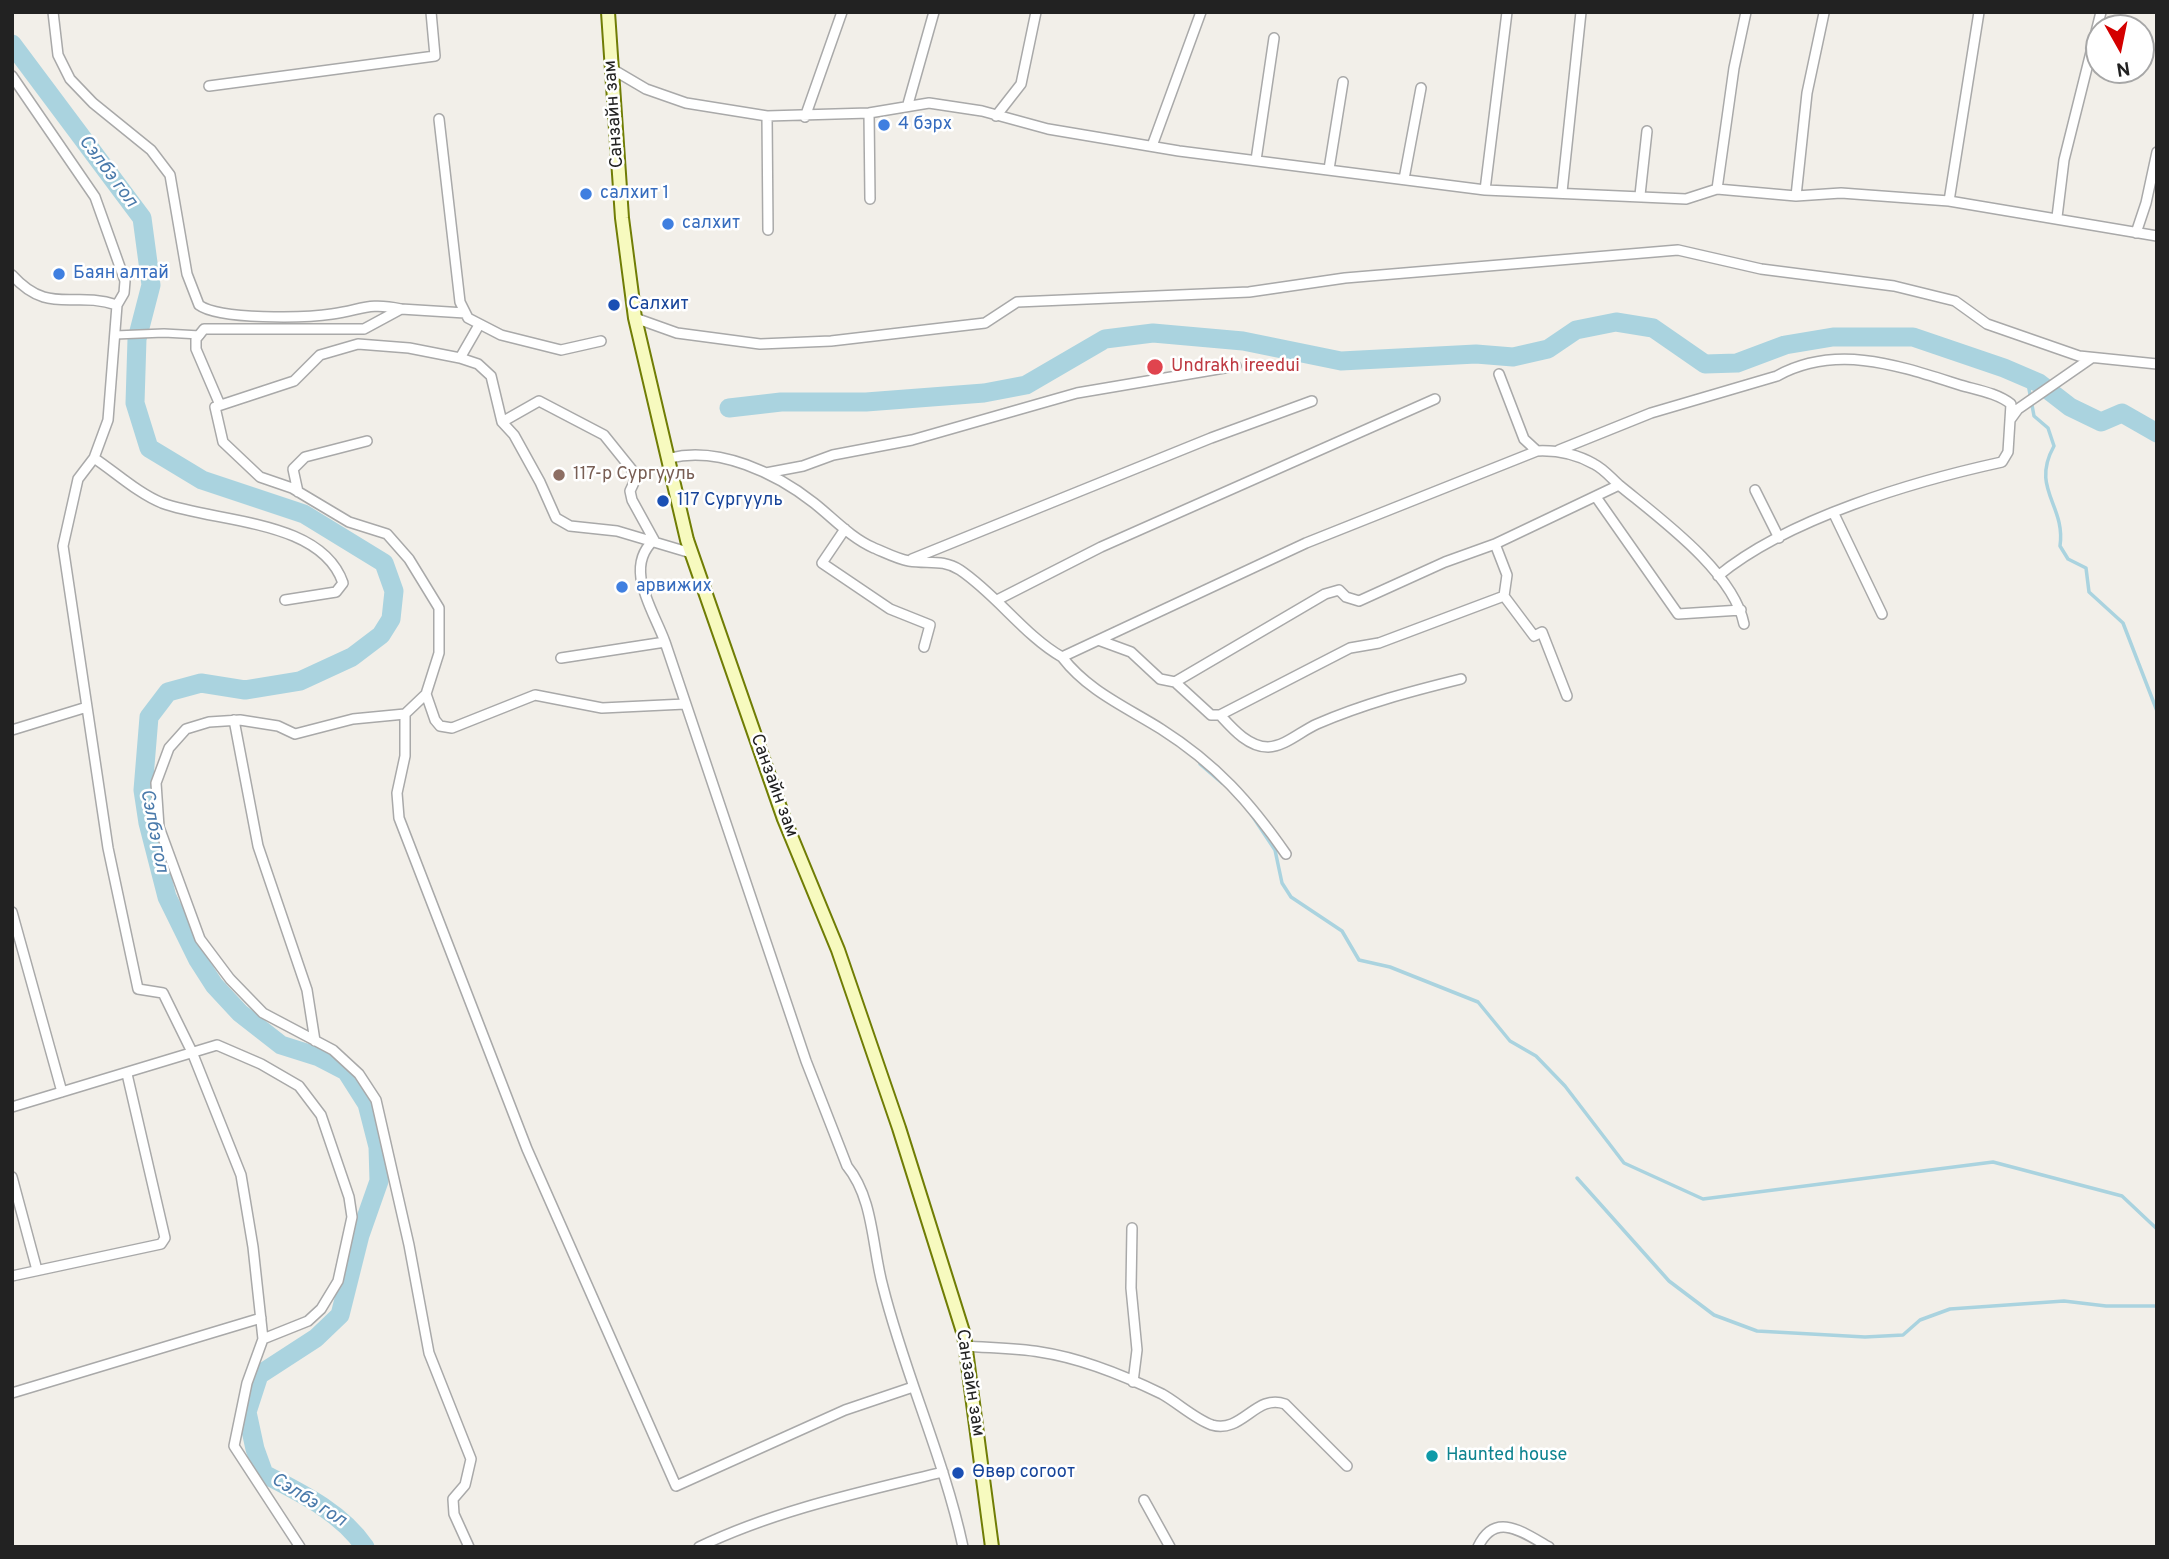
<!DOCTYPE html>
<html>
<head>
<meta charset="utf-8">
<style>
	body { margin:0 }
	#map { position:relative; width:2169px; height:1559px; overflow:hidden; background:#f2efe9; font-family:Overpass,sans-serif }
	canvas { display:block }
	.frame { position:absolute; inset:0; border:14px solid #222; pointer-events:none }
	.north { position:absolute; left:2085px; top:14px; width:70px; height:70px; box-sizing:border-box; background:#fff; border:2px solid #a7a7a7; border-radius:50%; rotate:171deg; font-size:19px; font-weight:700; line-height:28px; text-align:center; color:#222 }
	.north::after { content:''; display:block; margin:auto; width:24px; height:32px; background:#d40000; clip-path:polygon(50% 0,100% 100%,50% 72%,0 100%) }
</style>
</head>
<body>
<div id="map">
<canvas width="2169" height="1559"></canvas>
<div class="frame"></div>
<div class="north">N</div>
</div>
<script>
const ctx = document.querySelector('canvas').getContext('2d');
ctx.lineJoin = 'round';
function stroke(path, color, width, dash) {
  ctx.strokeStyle = color;
  ctx.lineWidth = width;
  ctx.lineCap = dash ? 'butt' : 'round';
  ctx.setLineDash(dash || []);
  ctx.stroke(path);
}
function write(font, color, halo, rows, align = 'center') {
  ctx.font = font + ' Overpass,sans-serif';
  ctx.lineWidth = 5;
  ctx.setLineDash([]);
  ctx.textBaseline = 'middle';
  ctx.strokeStyle = halo;
  ctx.fillStyle = color;
  for (const [text, x, y, turn = 0] of rows) {
    ctx.save();
    ctx.translate(x, y);
    ctx.rotate((+turn || 0) * Math.PI / 180);
    ctx.textAlign = isNaN(turn) ? turn : align;
    if (halo) ctx.strokeText(text, 0, 0);
    ctx.fillText(text, 0, 0);
    ctx.restore();
  }
}
const stream = new Path2D(`
	M2027,378l7,38 14,12 6,18c-24,43 12,59 6,100l8,13 18,9 3,24 34,31 34,88
	M1200,764l22,19
	M1249,811l26,39 7,33 9,14 51,34 17,29 31,7 88,35 32,39 26,15 29,30 59,77 79,36 290,-37 129,34 35,33
	M1577,1178l92,103 45,34 43,16 108,6 38,-2 17,-15 30,-11 114,-8 42,5h51`);
const river = new Path2D(`
	M12,44l130,174 9,67 -14,54 -2,64 14,45 53,32 102,34 80,49 10,28 -3,28 -10,16 -29,22 -52,24 -55,9 -44,-7 -33,9 -19,25 -6,73 5,33 19,74 31,63 16,25 26,28 41,32 38,12 27,14 21,33 11,43 1,34 -19,54 -20,80 -24,23 -57,37 -12,37 8,37 9,25c37,19 77,38 101,73
	M729,408l52,-6h85l118,-9 42,-8 79,-46 48,-6 90,8 98,20 135,-7 37,3 35,-8 28,-19 40,-8 37,6 52,36 32,-1 48,-18 48,-8h80l91,31 35,15 31,24 31,15 21,-9 35,20`);
const pedestrian = new Path2D(`
	M115,335l49,-2 36,2`);
const minor = new Path2D(`
	M53,12l5,43 12,24 23,24 58,47 19,25 17,99 12,31c20,15 107,13 133,9 30,-4 36,-12 69,-5
	M612,69l34,20 40,14 81,13 102,-3 60,-10 53,8 66,18 131,22 306,39 201,9 31,-10 79,7 45,-3 108,8 208,35
	M12,76l83,121 30,84 -1,12 -7,12
	M209,86l226,-30 -4,-44
	M908,104l26,-92
	M869,113l1,86
	M767,116l1,114
	M996,116l25,-32 15,-72
	M805,117l37,-105
	M439,119l21,183 8,16 33,17 60,15 40,-9
	M1152,146l49,-134
	M1256,160l18,-122
	M1329,169l14,-87
	M1404,179l17,-91
	M1717,189l17,-121 12,-56
	M1485,190l22,-178
	M1562,192l19,-180
	M1640,195l7,-64
	M1796,196l11,-103 17,-80
	M1949,201l30,-189
	M2057,217l7,-57 37,-148
	M2136,233l10,-30 11,-51
	M12,275c37,41 61,15 105,30l-9,115 -14,38 -16,21 -15,67 45,302 30,141 25,4 29,59 49,123 12,72 10,92 -16,44 -13,63 66,101
	M635,318l42,15 83,11 71,-3 154,-18 32,-21 232,-10 96,-14 333,-28 83,19 133,17 61,15 32,23 92,32 78,8
	M460,358l19,-33
	M1499,374l25,65 13,12
	M220,405l-24,-56v-10l8,-10h160l37,-20 64,4
	M2010,420l8,-11 72,-50
	M502,422l37,-21 65,34 33,41 -7,15 2,9 22,40c-31,28 -1,69 11,102l-104,16
	M1559,450l92,-37 126,-37c60,-33 123,-10 183,9 17,5 37,8 51,19l-3,48 -6,10c-87,19 -214,56 -284,114
	M94,458c21,14 45,36 68,45 55,20 159,16 181,80l-7,9 -51,8
	M670,458c49,-12 106,15 144,45 19,15 37,35 60,45 10,4 23,11 35,13 19,3 34,-2 51,9 37,25 65,66 102,87l244,-114 231,-92c21,-1 39,3 57,13 10,5 17,14 25,21 40,33 114,86 125,139
	M766,473l37,-7 30,-11 79,-15 165,-47 159,-27
	M1755,490l24,48
	M298,492l-5,-23 12,-12 62,-16
	M1596,497l82,117 63,-4
	M1834,514l48,100
	M845,529l-23,34 68,46 40,16 -6,22
	M912,559l299,-121 101,-37
	M1504,596l30,40 8,-4 25,64
	M999,599l102,-52 334,-148
	M1101,641l30,11 29,27 15,3 36,33h9c12,13 28,32 48,32 18,-1 33,-16 49,-23 46,-20 95,-33 144,-45
	M665,642l141,419 41,105c27,33 25,82 36,121 22,88 61,171 80,260
	M1062,657c26,34 64,50 99,72 55,35 89,73 125,125
	M1175,682l150,-88 14,-4 7,7 13,4 86,-39 50,-18 124,-59
	M426,694l9,26 5,6 12,2 83,-33 67,13 83,-4
	M405,714v42l-8,37 2,25 128,331 149,337 169,-76 68,-23
	M1220,715l130,-67 29,-5 125,-47 3,-21 -12,-31
	M234,720l24,126 49,144 8,51
	M12,730l75,-23
	M12,912l50,180
	M12,1107l205,-62 44,19 38,22 22,29 28,82 3,20 -14,64 -17,28 -13,12 -45,18
	M12,1177l25,93
	M1132,1228l-1,60 6,62 -4,32
	M12,1276l149,-32 4,-6 -38,-164
	M965,1346c25,2 51,2 75,6 41,6 85,24 122,42 16,9 33,25 50,31 30,9 44,-32 73,-21l62,62
	M12,1393l249,-75
	M1144,1500l26,47
	M469,1547l-15,-33 -1,-15 12,-14 6,-26 -42,-106 -20,-108 -33,-145 -17,-26 -26,-24 -70,-37 -33,-34 -30,-40 -41,-112 -3,-44 13,-35 17,-19 23,-7 31,-2 38,6 17,8 58,-15 52,-5 21,-20 13,-41v-45l-30,-49 -22,-25 -38,-12 -57,-34 -32,-11 -37,-35 -8,-35 79,-26 26,-26 38,-11 51,4 51,10 18,6 13,12 11,46 12,13 26,47 16,36 14,8 47,5 74,22
	M699,1547c77,-37 162,-55 244,-75
	M1478,1547c17,-37 46,-14 71,0`);
const secondary = new Path2D(`
	M608,12l14,206 13,100 52,222 97,279 54,131 61,178 65,207 28,212`);
const markers = [
	[884,125,7,"#3f7fe0"],
	[586,194,7,"#3f7fe0"],
	[668,224,7,"#3f7fe0"],
	[59,274,7,"#3f7fe0"],
	[614,305,7,"#1a4fb4"],
	[1155,367,9,"#e0444e"],
	[559,475,7,"#8d6e63"],
	[663,501,7,"#1a4fb4"],
	[622,587,7,"#3f7fe0"],
	[1432,1456,7,"#0f9aa8"],
	[958,1473,7,"#1a4fb4"]
];
const streetNames = [
	["Санзайн зам",615,114,-94],
	["Санзайн зам",773,786,70],
	["Санзайн зам",969,1383,81]
];
const shopNames = [
	["4 бэрх",898,125],
	["салхит 1",600,194],
	["салхит",682,224],
	["Баян алтай",73,274],
	["арвижих",636,587]
];
const transitNames = [
	["Салхит",628,305],
	["117 Сургууль",677,501],
	["Өвөр согоот",972,1473]
];
const healthNames = [
	["Undrakh ireedui",1171,367]
];
const educationNames = [
	["117-р Сургууль",573,475]
];
const cultureNames = [
	["Haunted house",1446,1456]
];
const waterNames = [
	["Сэлбэ гол",107,172,53],
	["Сэлбэ гол",153,831,79],
	["Сэлбэ гол",308,1501,32]
];
stroke(stream, '#aad3df', 3.5);
stroke(river, '#aad3df', 19);
stroke(pedestrian, '#a9a9a9', 10);
stroke(minor, '#a9a9a9', 12);
stroke(secondary, '#707d05', 16);
stroke(pedestrian, '#fff', 7);
stroke(minor, '#fff', 9);
stroke(secondary, '#f7fabf', 12);
for (const [x, y, r, color] of markers) {
  const dot = new Path2D();
  dot.arc(x, y, r, 0, 2 * Math.PI);
  ctx.fillStyle = color;
  ctx.fill(dot);
  stroke(dot, '#fff', 2.5);
}
write('18px', '#222', '#fff', streetNames);
write('18px', '#366cbe', '#fff', shopNames, 'left');
write('18px', '#164399', '#fff', transitNames, 'left');
write('18px', '#be3a42', '#fff', healthNames, 'left');
write('18px', '#785e54', '#fff', educationNames, 'left');
write('18px', '#0d838f', '#fff', cultureNames, 'left');
write('italic 19px', '#4a7aab', '#fff', waterNames);
</script>
</body>
</html>
